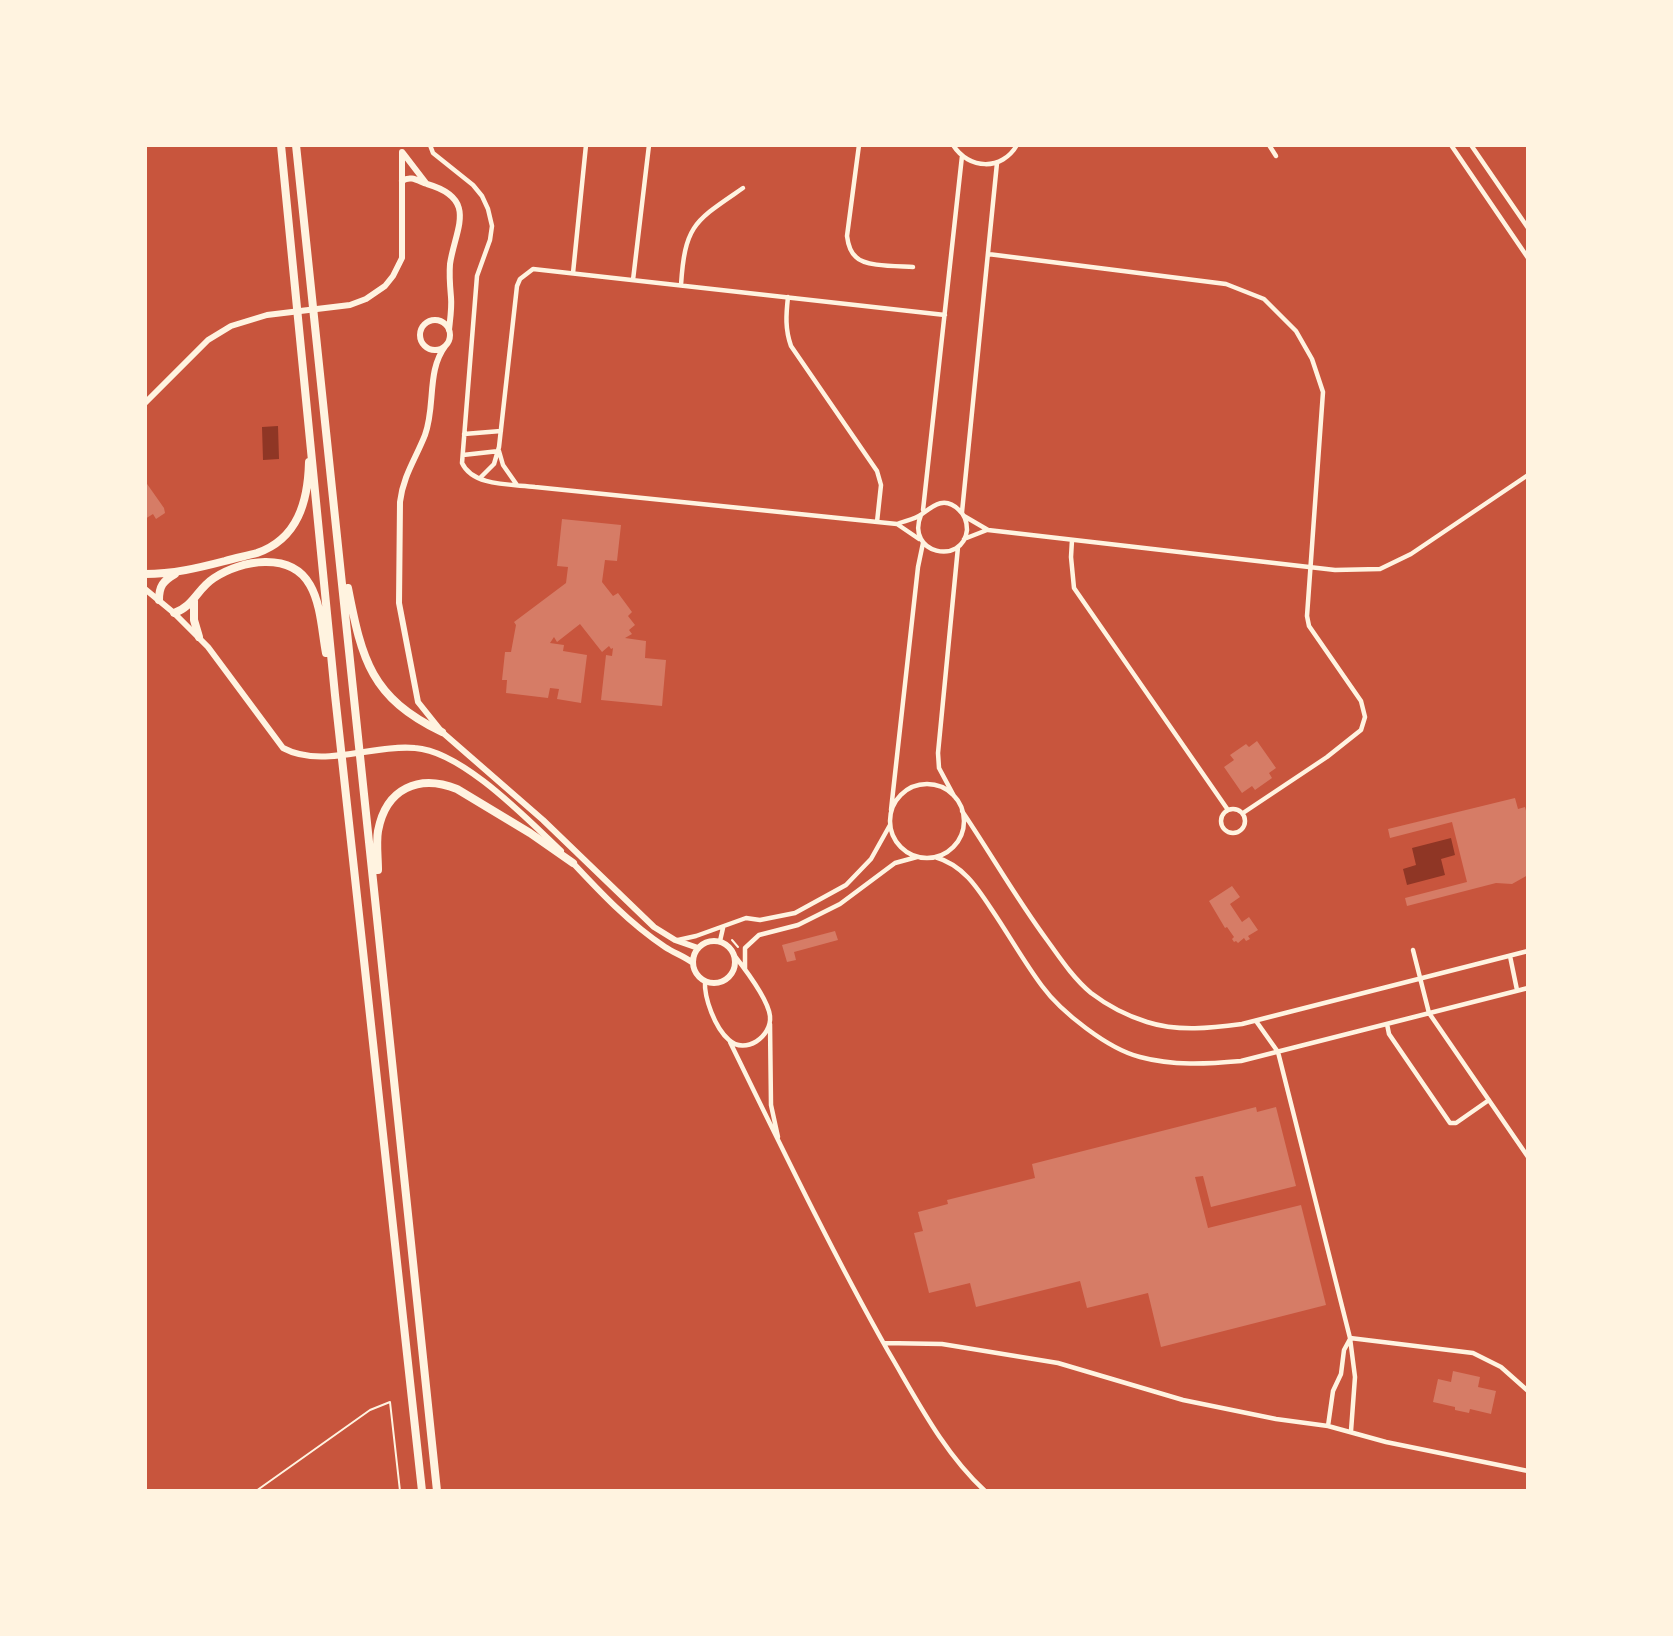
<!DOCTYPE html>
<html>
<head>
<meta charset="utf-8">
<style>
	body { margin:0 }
	#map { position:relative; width:1673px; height:1636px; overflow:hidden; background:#c8553d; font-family:"Sofia Sans Condensed",sans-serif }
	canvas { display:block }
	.frame { position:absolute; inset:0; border:147px solid #fff3e0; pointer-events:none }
</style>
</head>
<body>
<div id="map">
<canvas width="1673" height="1636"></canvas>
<div class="frame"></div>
</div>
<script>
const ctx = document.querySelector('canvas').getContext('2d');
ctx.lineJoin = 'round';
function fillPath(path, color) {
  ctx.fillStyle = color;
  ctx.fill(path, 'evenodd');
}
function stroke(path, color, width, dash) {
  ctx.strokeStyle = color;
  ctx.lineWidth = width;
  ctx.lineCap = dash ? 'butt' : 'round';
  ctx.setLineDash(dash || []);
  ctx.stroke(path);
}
const water = new Path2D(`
	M278,426l1,33 -16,1 -1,-33z
	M1451,838l4,17 -14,4 4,16 -38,10 -4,-16 13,-4 -4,-17z`);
const building = new Path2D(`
	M145,481l19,27 1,5 -9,6 -3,-5 -8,5z
	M562,519l59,6 -4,36 -12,-1 -3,22 11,14 5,-3 14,19 -4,4 7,9 -6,5 3,4 -7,4 21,3 -1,17 21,2 -4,46 -61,-6 5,-45 6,1 1,-8 -2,1 -2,-3 -7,6 -22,-28 -23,18 -3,-5 -4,6 14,2 -1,6 24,4 -6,48 -24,-4 2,-10 -9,-1 -2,10 -42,-5 1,-13h-5l3,-28h6l5,-27 -2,-3 52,-39 2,-16 -11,-1z
	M1257,741l19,27 -7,5 3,5 -17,12 -3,-4 -10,7 -18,-26 10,-7 -4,-5 16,-11 3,3z
	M1515,798l3,11 7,-2 3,11v57l-16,9 -16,-1 -89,23 -2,-8 62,-16 -15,-60 -62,16 -2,-9z
	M1232,886l8,11 -10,7 12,18 7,-5 9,13 -10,6 2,3 -4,2 -2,-3 -6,5 -2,-2 -2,1 -2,-3 2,-2 -7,-10 -2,1 -16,-27z
	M835,931l3,9 -44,12 2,8 -9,2 -5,-17z
	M1256,1107l1,5 19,-5 20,79 -85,21 -8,-31 -8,1 13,51 93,-23 25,100 -165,42 -13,-54 -61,15 -7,-27 -104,26 -6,-24 -41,10 -15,-60 9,-2 -5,-19 30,-8 -1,-4 88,-22 -3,-14z
	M1453,1371l27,6 -2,10 18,4 -5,23 -21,-5 -1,4 -14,-3v-3l-22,-5 5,-23 13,3z`);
const path = new Path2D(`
	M732,940l6,7
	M256,1491l114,-81 20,-8 10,89`);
const minor = new Path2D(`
	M430,145l3,8 40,32 9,11 6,13 4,17 -2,14 -13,36 -15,187c11,24 51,21 73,24l362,37c7,-3 19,-5 25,-10 12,-9 23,-18 37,-4 6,5 8,12 8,20 -4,36 -62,24 -46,-15
	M859,145l-12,91c1,8 3,16 9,21 9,10 43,9 57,10
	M953,145c16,25 49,26 64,0
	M1269,145l7,11
	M1451,145l77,113
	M1471,145l57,83
	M988,254l238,30 38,15 32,32 16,28 11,33 -16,224 2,10 52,75 4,16 -4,13 -34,27 -84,56
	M573,273l13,-128
	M633,280l16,-135
	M681,285c4,-61 14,-64 62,-97
	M788,297c-2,18 -3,32 3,49l86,125 4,14 -4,37
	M464,434l37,-3
	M499,451l4,14 14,20
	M463,455l36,-4
	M480,478l14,-14 5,-17 18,-161 3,-7 13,-10 412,46
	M923,510l39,-354
	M962,512l35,-349
	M964,516l24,14 347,40 45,-1 31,-15 117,-79
	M897,524l22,15
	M964,539l23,-9
	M1072,540l-1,17 3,31 154,222
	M890 821a37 37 0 1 1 74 0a37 37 0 1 1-74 0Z
	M954,796l-15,-28 -1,-15 20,-206
	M1221 821a12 12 0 1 1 24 0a12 12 0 1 1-24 0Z
	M891,810l27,-243 5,-24
	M962,811c29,43 54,87 85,129 13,18 26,38 44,53 17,13 37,23 56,29 31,10 65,6 95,2l286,-73
	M935,857c28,8 42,30 57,53 17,25 32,52 50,76 19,26 66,63 98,71 33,9 67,7 101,4l287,-73
	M678,940l18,-4 50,-18 14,2 35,-7 51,-28 25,-26 19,-34
	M720,941l3,-13
	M1413,950l16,63 99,144
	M1510,956l7,34
	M745,969v-21l14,-13 39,-10 42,-21 55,-41 22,-6
	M705,981c-1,17 10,47 24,59 16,15 43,-3 41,-24 -2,-17 -25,-47 -36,-61
	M1256,1021l22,31 72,286 123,15 28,14 27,24
	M770,1024l1,81 7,32
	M1387,1024l2,10 61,89h6l33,-23
	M730,1042c51,104 101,208 158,309 29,49 55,101 97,140
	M1350,1338l5,39 -4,54
	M884,1343l58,1 116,19 125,37 93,19 52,7 58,16 142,29
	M1328,1426l5,-35 8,-17 3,-24 6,-11`);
const tertiary = new Path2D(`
	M403,153l23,30
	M402,181c9,-6 16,0 25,3 52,15 28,45 23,80 -1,12 0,22 1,33 1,11 -1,23 -2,33
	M420 335a15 15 0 1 1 30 0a15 15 0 1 1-30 0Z
	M446,345c-20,26 -10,60 -21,90 -9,23 -22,41 -25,67l-1,101 19,99 24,30 101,88 111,107 21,13 23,8
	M145,403l63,-63 23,-14 36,-11 83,-10 16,-6 19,-13 8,-10 9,-18v-106
	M145,589l29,24 34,34 75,101c39,21 90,-4 132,0 47,3 112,71 146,103
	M571,861c29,31 58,62 94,86 9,6 19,9 28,16
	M693 962a21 21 0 1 1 42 0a21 21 0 1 1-42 0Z`);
const trunk = new Path2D(`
	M281,145l54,550 87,796
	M296,145l141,1346
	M145,574c28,0 53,-6 80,-13 10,-3 21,-5 32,-8 41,-14 51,-52 52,-91
	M348,588c14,72 23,110 94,144
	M159,600c0,-14 4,-19 16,-26
	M194,601v19l5,17
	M174,613c20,-7 23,-24 40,-35 27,-18 77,-27 96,7 11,19 12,47 16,68
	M378,870c0,-12 -2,-27 0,-39 8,-43 41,-57 79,-42l73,44 43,30`);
fillPath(water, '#8f3625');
fillPath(building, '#d67c66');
stroke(path, '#fff3e0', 2);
stroke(minor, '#fff3e0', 4.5);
stroke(tertiary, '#fff3e0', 6);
stroke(trunk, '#fff3e0', 8);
</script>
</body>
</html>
